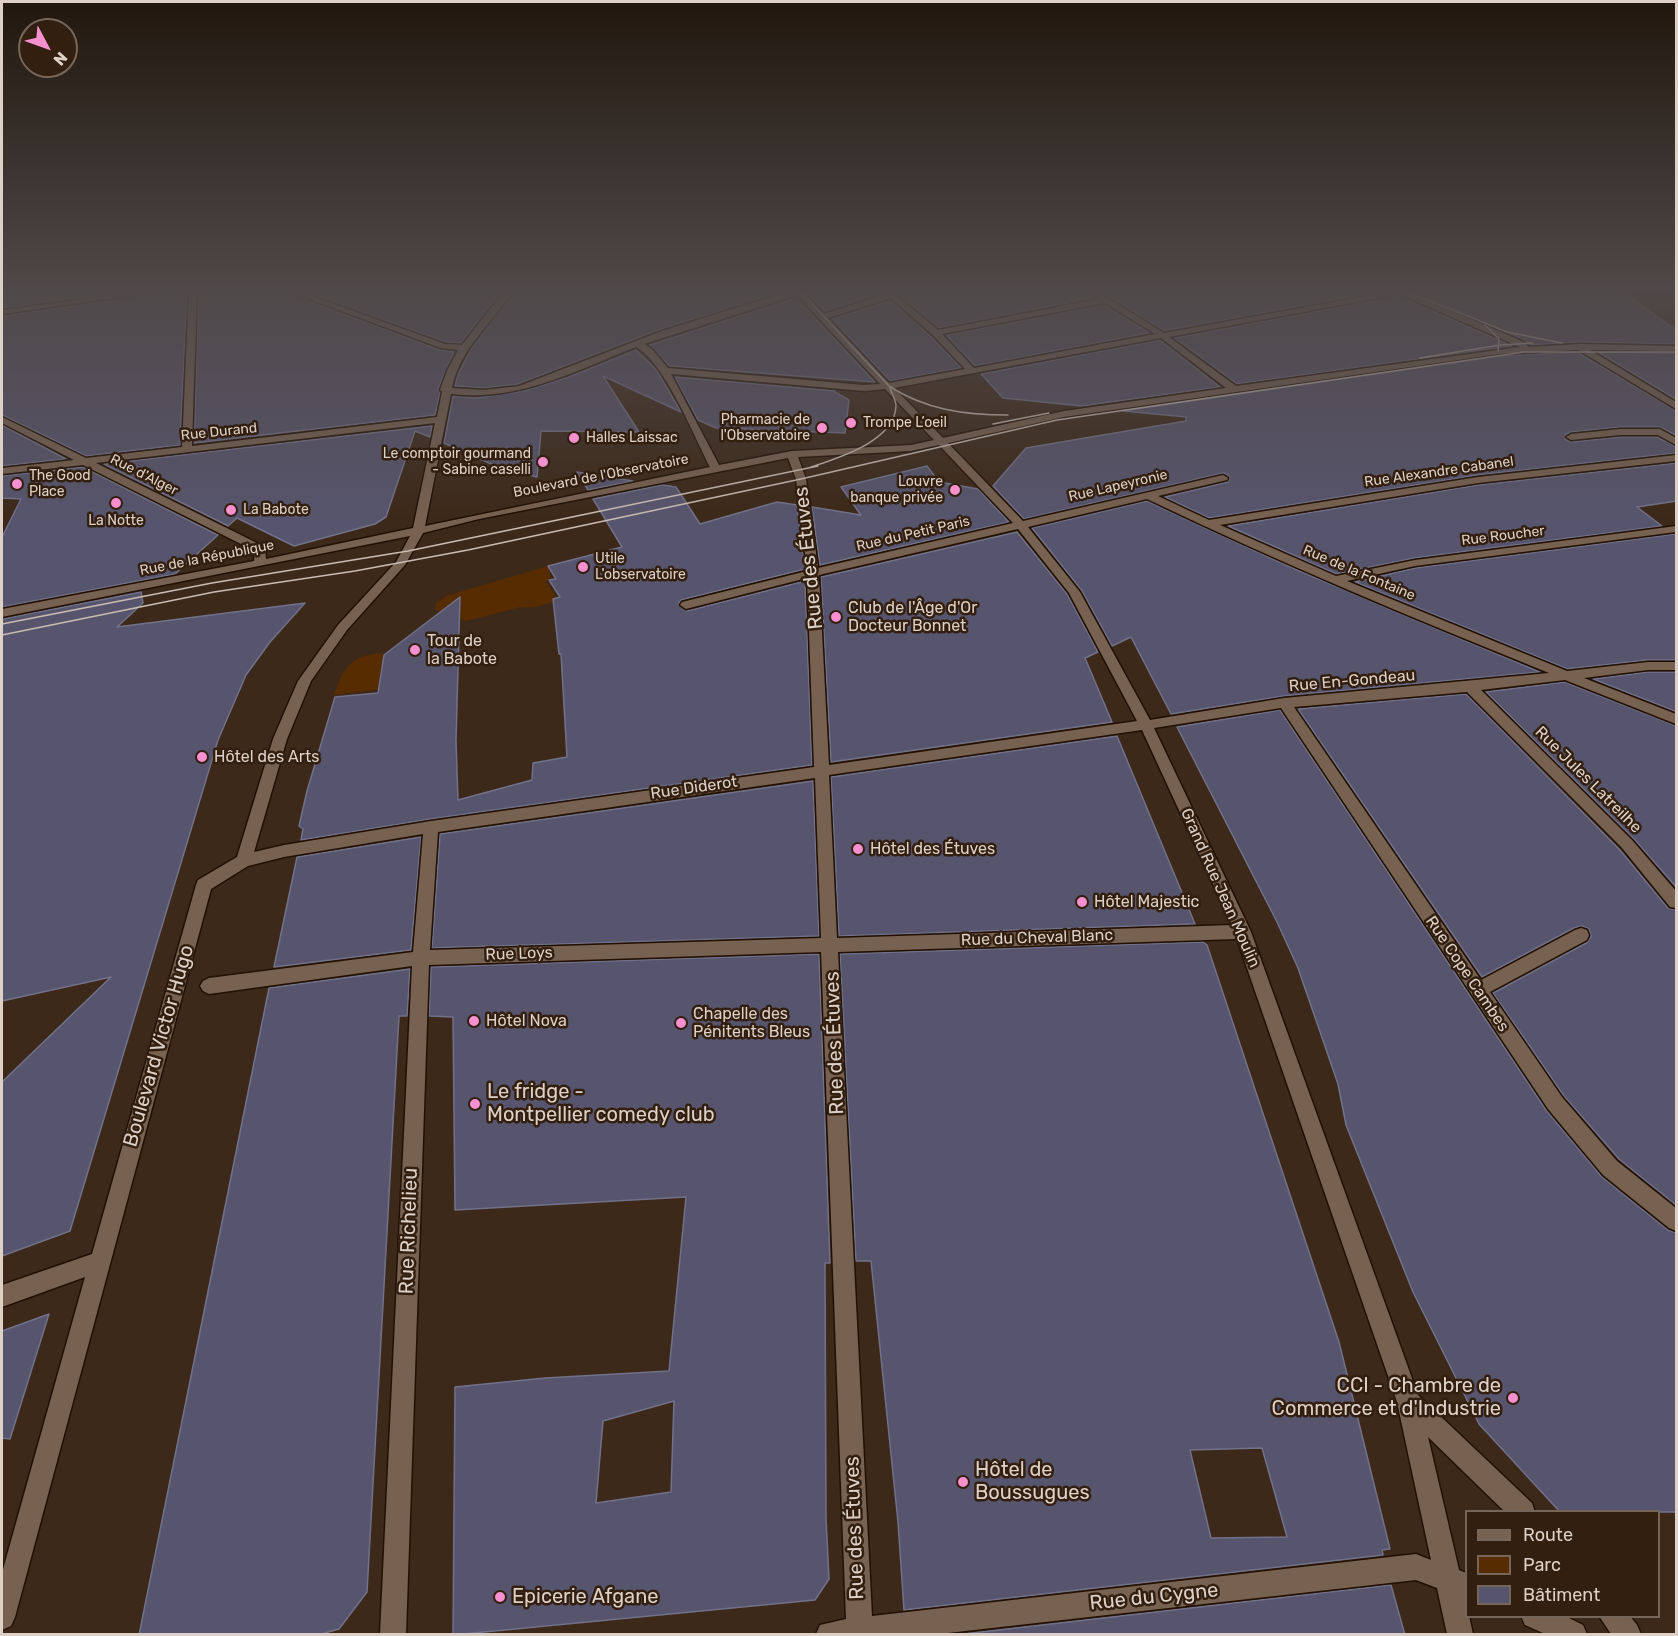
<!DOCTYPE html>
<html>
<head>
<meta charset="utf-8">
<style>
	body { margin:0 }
	#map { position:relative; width:1678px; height:1636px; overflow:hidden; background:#3c2919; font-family:Rubik,sans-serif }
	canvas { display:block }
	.frame { position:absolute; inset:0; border:3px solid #ddd0c7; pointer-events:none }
	.legend { position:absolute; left:1465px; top:1510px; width:195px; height:108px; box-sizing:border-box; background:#321f10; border:2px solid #766659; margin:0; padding:8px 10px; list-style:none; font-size:18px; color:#ddd0c7 }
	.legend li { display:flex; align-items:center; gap:12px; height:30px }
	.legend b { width:30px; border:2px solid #766659 }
	.north { position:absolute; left:18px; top:18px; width:60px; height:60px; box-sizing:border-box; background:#321f10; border:2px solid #766659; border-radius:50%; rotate:131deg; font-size:16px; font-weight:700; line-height:24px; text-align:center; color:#ddd0c7 }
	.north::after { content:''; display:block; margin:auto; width:21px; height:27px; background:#f690cf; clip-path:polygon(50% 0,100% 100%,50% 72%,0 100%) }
</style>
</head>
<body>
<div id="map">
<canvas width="1678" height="1636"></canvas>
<div class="frame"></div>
<ul class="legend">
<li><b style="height:8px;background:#776150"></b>Route</li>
<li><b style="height:16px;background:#562c00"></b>Parc</li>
<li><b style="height:16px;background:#57556d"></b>Bâtiment</li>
</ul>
<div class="north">N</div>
</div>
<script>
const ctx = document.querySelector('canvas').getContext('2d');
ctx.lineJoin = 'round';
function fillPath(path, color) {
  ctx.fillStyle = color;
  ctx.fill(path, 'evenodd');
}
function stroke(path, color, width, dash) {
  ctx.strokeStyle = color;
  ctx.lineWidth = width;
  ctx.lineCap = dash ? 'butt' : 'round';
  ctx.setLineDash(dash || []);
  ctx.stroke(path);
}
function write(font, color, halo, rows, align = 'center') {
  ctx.font = font + ' Rubik,sans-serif';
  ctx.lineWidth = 5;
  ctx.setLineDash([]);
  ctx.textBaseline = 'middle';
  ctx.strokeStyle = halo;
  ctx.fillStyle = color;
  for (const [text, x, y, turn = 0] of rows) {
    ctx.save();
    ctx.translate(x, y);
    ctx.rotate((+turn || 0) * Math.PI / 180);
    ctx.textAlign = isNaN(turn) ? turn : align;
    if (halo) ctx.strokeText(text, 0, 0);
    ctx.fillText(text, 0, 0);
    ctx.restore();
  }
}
const green = new Path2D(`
	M548,566l3,11 -5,4 11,19c-12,5 -23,9 -36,7l-55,14 -21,-8h-6l-4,-4 1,-6 10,-7z
	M384,653l-1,3 15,31 -64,8c9,-28 19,-41 50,-42z`);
const building = new Path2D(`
	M2,290h136l-136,18z
	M172,290h15l-7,155 -94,11 -84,-41v-99l168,-24z
	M199,290h84l1,2 156,58 14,2 -16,37 2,4 -5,22 -241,28z
	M300,290h202l-41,53 -16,-1z
	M515,290h272l-126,39 -143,55 -34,4 -29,-2 3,-12 13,-25z
	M804,290h76l2,3 -57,18z
	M893,290h191l9,8 -154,30z
	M1099,290h290l-225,41z
	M1453,290h168l56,41v13l-97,-2 -50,3 -5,-5 -102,-44 24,-2z
	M1394,297h12l1,3 105,46 -275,38 -62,-46z
	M796,298l79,84 -206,-16 -19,-21z
	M890,301l41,36 30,31 -71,13 -58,-62z
	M1105,305l44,28 -174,33 -29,-31z
	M1160,340l60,47 -139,19 -78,-8 -22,-24z
	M636,350l20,19 25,43 -78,-36 36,56 -98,-1 -4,46 -39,-10 -54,-24 9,-47 23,2 48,-7 45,-14z
	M1577,352l100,59v25l-17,-9h-40l-49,5 -6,3v4l6,3 49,-5h37l20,10v6l-199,22 -269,43 -44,-21 63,-15 2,-5 -6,-4 -200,46 -31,-33 33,-38 160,-27v-4l-63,-6 376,-55z
	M1598,352l79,1v47z
	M675,377l160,14h-2l16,9 -4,33 -129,-5 -18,-8z
	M2,425l64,34 -64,7z
	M432,426l-2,11 -15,-6 -29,86 -11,7 -81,22 -57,-28 -9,8 -124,-62z
	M1677,463v38l-40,6 25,19 -247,32 -79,16 -108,-48 250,-41z
	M927,466l12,16 39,7 31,33 -189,43 -8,-58 49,8 -20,-28z
	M83,467l135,68 -43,39 -173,33v-70l19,-38 -19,-1v-22z
	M577,472l56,9 -45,9z
	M662,485l14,2 24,37 77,-22 20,3 8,64 -124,31 -3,5 9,6 118,-30 7,184 -381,54 -130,21 2,-11 -4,-3 8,-35 28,-94 43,-4 6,-38 76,-58 -4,144 2,59 74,-20 1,-17 34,-6 -6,-103h-2l-6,-55 7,-2 -11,-17 7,-1 -8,-13 74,-19 -29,-48z
	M1147,501l148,68 245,103 -256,24 -113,18 -40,-77 -19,9 -30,-55 -50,-63z
	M1017,532l50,62 31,58 -13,6 27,64 -281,40 -10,-185z
	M1675,534l2,2v124h-29l-81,9 -212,-87 60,-14z
	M141,592l2,11 -26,24 188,-24 -35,39 -24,33 -28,65 -148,491 -68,25v-174l109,-105 -109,24v-382z
	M1648,672h29v40l-84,-33z
	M1565,682l112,44v162l-43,-49 -148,-147z
	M1466,694l154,156 48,58 9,2v296l-58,-47 -55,-63 -71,-103 95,-51 3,-6 -2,-7 -7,-3 -8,2 -92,49 -184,-268z
	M1280,710l266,400 56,67 66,53 9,3v279h-117l-81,-88 -66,-132 -67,-167 -8,-41 -40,-116 -21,-46 -100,-195z
	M1117,736l78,188 -356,12 -8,-159z
	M813,781l6,155 -387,12 8,-114z
	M421,837l-10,113 -137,17 23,-110z
	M1203,942l4,3 132,397 51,207 -8,1 1,5 -479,55 -6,-88 -27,-261h-15l-16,-307zM1262,1448l25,89 -76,1 -21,-88z
	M819,954l11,309h-5l1,255 3,61 -14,21 -362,35 2,-248 90,-9 124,-7 17,-174 -231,13 -2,-193 -24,-1 2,-49zM674,1401l-3,91 -75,11 7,-82z
	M410,969l-3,47h-8l-32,576 -28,37 -21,6h-179l130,-647z
	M49,1314l-39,125 -8,-1v-107z
	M1391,1585l14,50h-450z`);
const street = new Path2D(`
	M152,290h18l-168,24v-4z
	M189,290h8l-5,156 245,-29 5,-25 -2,-2 7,-19 11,-21 -17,-2 -156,-58h10l150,54 17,1 43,-55h8c-20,34 -53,57 -61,98l32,2 35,-4 143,-55 131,-41h8l23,24 62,-20 -4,-4h8l48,40 161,-31 -13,-9h9l69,43 230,-42 57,-1 -4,2 -34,2 111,48 5,5 51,-3 96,2v5l-86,-1 86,52v7l-98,-59 -79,4 -435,63 -116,26 75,78 200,-46 5,3 -1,2 -69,16 51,24 269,-43 198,-22v6l-198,22 -258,42 116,51 79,-16 261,-34v6l-261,34 -68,15 220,90 81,-9h28v8h-28l-64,8 92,36v10l-111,-44 -84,10 151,150 44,51v17l-6,-1 -48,-59 -155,-156 -173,15 187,273 94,-50 6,-2 6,2 2,5 -2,5 -97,52 72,105 55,64 59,47v23l-7,-3 -66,-53 -55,-66 -267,-401 -127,20 97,204 167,463 114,108 3,9h-30l-77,-75 31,133 7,3v43h3l4,18h-26l-10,-46 -21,-8 -477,54h-123l4,-9 26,-6 -25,-667 -392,13 -23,669h-26l32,-668 -203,28 -6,-3 -3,-5 3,-5 6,-3 204,-26 10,-118 -139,23 -36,9 -37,23 -196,728 -4,9 -9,4v-57l83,-296 -83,30v-22l90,-31 104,-369 2,-5 39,-23 36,-118 25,-58 40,-56 58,-63 14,-26 -408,81v-8l252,-48 1,-10 -172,-86 -81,9v-6l72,-8 -72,-37v-6l84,41 96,-11zM797,295l83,89 -16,1 -196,-17 -17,-20 -7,-4zM1394,295h14v3l112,49 -284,39 -67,-49zM891,298l42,37 32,34 -76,14 -61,-65zM1105,303l50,31 -181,34 -32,-34zM1161,338l65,50 -162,23 -121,27 -49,-50zM636,347c29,16 58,89 74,120l-285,59 26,-132c67,8 124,-23 185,-47zM671,374l193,17 21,-2 49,51 -23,5 -119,6 -73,14zM435,423l-22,105 -147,31 -1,-12 -169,-84zM939,445l74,78 -195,45 -12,-89 -8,-22 113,-6zM788,458l8,21 11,92 -125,31 -2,3 6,4 121,-31 7,189 -383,54 -147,24 -30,7 33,-113 24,-58 36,-51 58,-65 18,-32 56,-14zM1147,499c131,63 266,119 402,174l-265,25 -134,22 -70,-128 -52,-65zM1018,529l51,64 68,128 -308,44 -10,-190zM1142,730l90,195 -395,13 -8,-163zM815,778l6,160 -391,12 8,-118zM1237,939l160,463 34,158 -15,-6 -544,62 -34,-664z
	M1620,429h40l16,9v7l-18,-10h-38l-49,5 -5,-3 5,-3z
	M1521,1616h44l18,9 4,9h-42l-20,-9z
	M1599,1616h31l7,9 4,9h-30z`);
const tram = new Path2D(`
	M799,290l90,96c37,24 76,29 119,29
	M1403,290l104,42 55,11
	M1485,325l14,14 -1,12
	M1420,358l80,-13 33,-2
	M993,424l56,-11
	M811,467c27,-9 84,-26 85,-61 0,-6 -4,-12 -6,-18
	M2,624l210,-41 196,-32 410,-85
	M2,635l212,-43 141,-21 113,-21 333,-71 256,-59 467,-68h152`);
const markers = [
	[851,423,6,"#f690cf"],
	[822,428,6,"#f690cf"],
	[574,438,6,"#f690cf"],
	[543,462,6,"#f690cf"],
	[17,484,6,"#f690cf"],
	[955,490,6,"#f690cf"],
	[116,503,6,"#f690cf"],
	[231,510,6,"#f690cf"],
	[583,567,6,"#f690cf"],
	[836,617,6,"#f690cf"],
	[415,650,6,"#f690cf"],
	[202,757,6,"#f690cf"],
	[858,849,6,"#f690cf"],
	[1082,902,6,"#f690cf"],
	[474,1021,6,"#f690cf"],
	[681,1023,6,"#f690cf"],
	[475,1104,6,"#f690cf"],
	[1513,1398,6,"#f690cf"],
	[963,1482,6,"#f690cf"],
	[500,1597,6,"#f690cf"]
];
const farPoinames = [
	["Pharmacie de",810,420,"right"],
	["l'Observatoire",810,436,"right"],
	["Trompe L’oeil",863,423],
	["Halles Laissac",586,438],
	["Le comptoir gourmand",531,454,"right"],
	["- Sabine caselli",531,470,"right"],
	["The Good",29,476],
	["Place",29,492],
	["Louvre",943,482,"right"],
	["banque privée",943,498,"right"],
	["La Babote",243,510],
	["La Notte",116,521,"center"],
	["Utile",595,559],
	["L'observatoire",595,575]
];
const farStreetnames = [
	["Rue Durand",219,432,-6],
	["Rue Alexandre Cabanel",1439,472,-8],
	["Rue d'Alger",144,475,27],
	["Boulevard de l'Observatoire",601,476,-11],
	["Rue Lapeyronie",1118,486,-13],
	["Rue du Petit Paris",913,534,-13],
	["Rue Roucher",1503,536,-7],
	["Rue de la République",207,558,-11],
	["Rue de la Fontaine",1359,573,23]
];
const poiNames = [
	["Club de l'Âge d'Or",848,608],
	["Docteur Bonnet",848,626],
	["Tour de",427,641],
	["la Babote",427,659],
	["Hôtel des Arts",214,757],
	["Hôtel des Étuves",870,849],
	["Hôtel Majestic",1094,902],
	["Chapelle des",693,1014],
	["Pénitents Bleus",693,1032],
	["Hôtel Nova",486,1021]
];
const streetNames = [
	["Rue En-Gondeau",1352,681,-5],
	["Rue Jules Latreilhe",1588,780,45],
	["Rue Diderot",694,788,-8],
	["Grand Rue Jean Moulin",1220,888,66],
	["Rue du Cheval Blanc",1037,938,-2],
	["Rue Loys",519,954,-2],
	["Rue Cope Cambes",1467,974,56]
];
const nearStreetnames = [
	["Rue des Étuves",809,558,-96],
	["Rue des Étuves",835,1043,-92],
	["Boulevard Victor Hugo",159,1046,-74],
	["Rue Richelieu",409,1231,-88],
	["Rue des Étuves",855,1528,-92],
	["Rue du Cygne",1154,1597,-6]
];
const nearPoinames = [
	["Le fridge -",487,1092],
	["Montpellier comedy club",487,1115],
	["CCI - Chambre de",1501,1386,"right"],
	["Commerce et d'Industrie",1501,1409,"right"],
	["Hôtel de",975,1470],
	["Boussugues",975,1493],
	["Epicerie Afgane",512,1597]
];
fillPath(green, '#562c00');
fillPath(building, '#57556d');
stroke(building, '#72718a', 1.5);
stroke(street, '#221103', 3);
fillPath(street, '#776150');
stroke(tram, '#cabcb3', 1.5);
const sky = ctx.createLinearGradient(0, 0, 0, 519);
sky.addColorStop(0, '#21170e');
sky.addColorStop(0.56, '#504949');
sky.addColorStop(1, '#50494900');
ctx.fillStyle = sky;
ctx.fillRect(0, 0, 1678, 519);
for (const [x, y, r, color] of markers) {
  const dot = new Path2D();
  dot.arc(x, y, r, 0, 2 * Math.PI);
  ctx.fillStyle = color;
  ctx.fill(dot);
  stroke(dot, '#321f10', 2);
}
write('14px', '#ddd0c7', '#321f10', farPoinames, 'left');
write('14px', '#ddd0c7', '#321f10', farStreetnames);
write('16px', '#ddd0c7', '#321f10', poiNames, 'left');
write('16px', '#ddd0c7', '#321f10', streetNames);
write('20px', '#ddd0c7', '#321f10', nearStreetnames);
write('20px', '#ddd0c7', '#321f10', nearPoinames, 'left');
</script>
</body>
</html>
